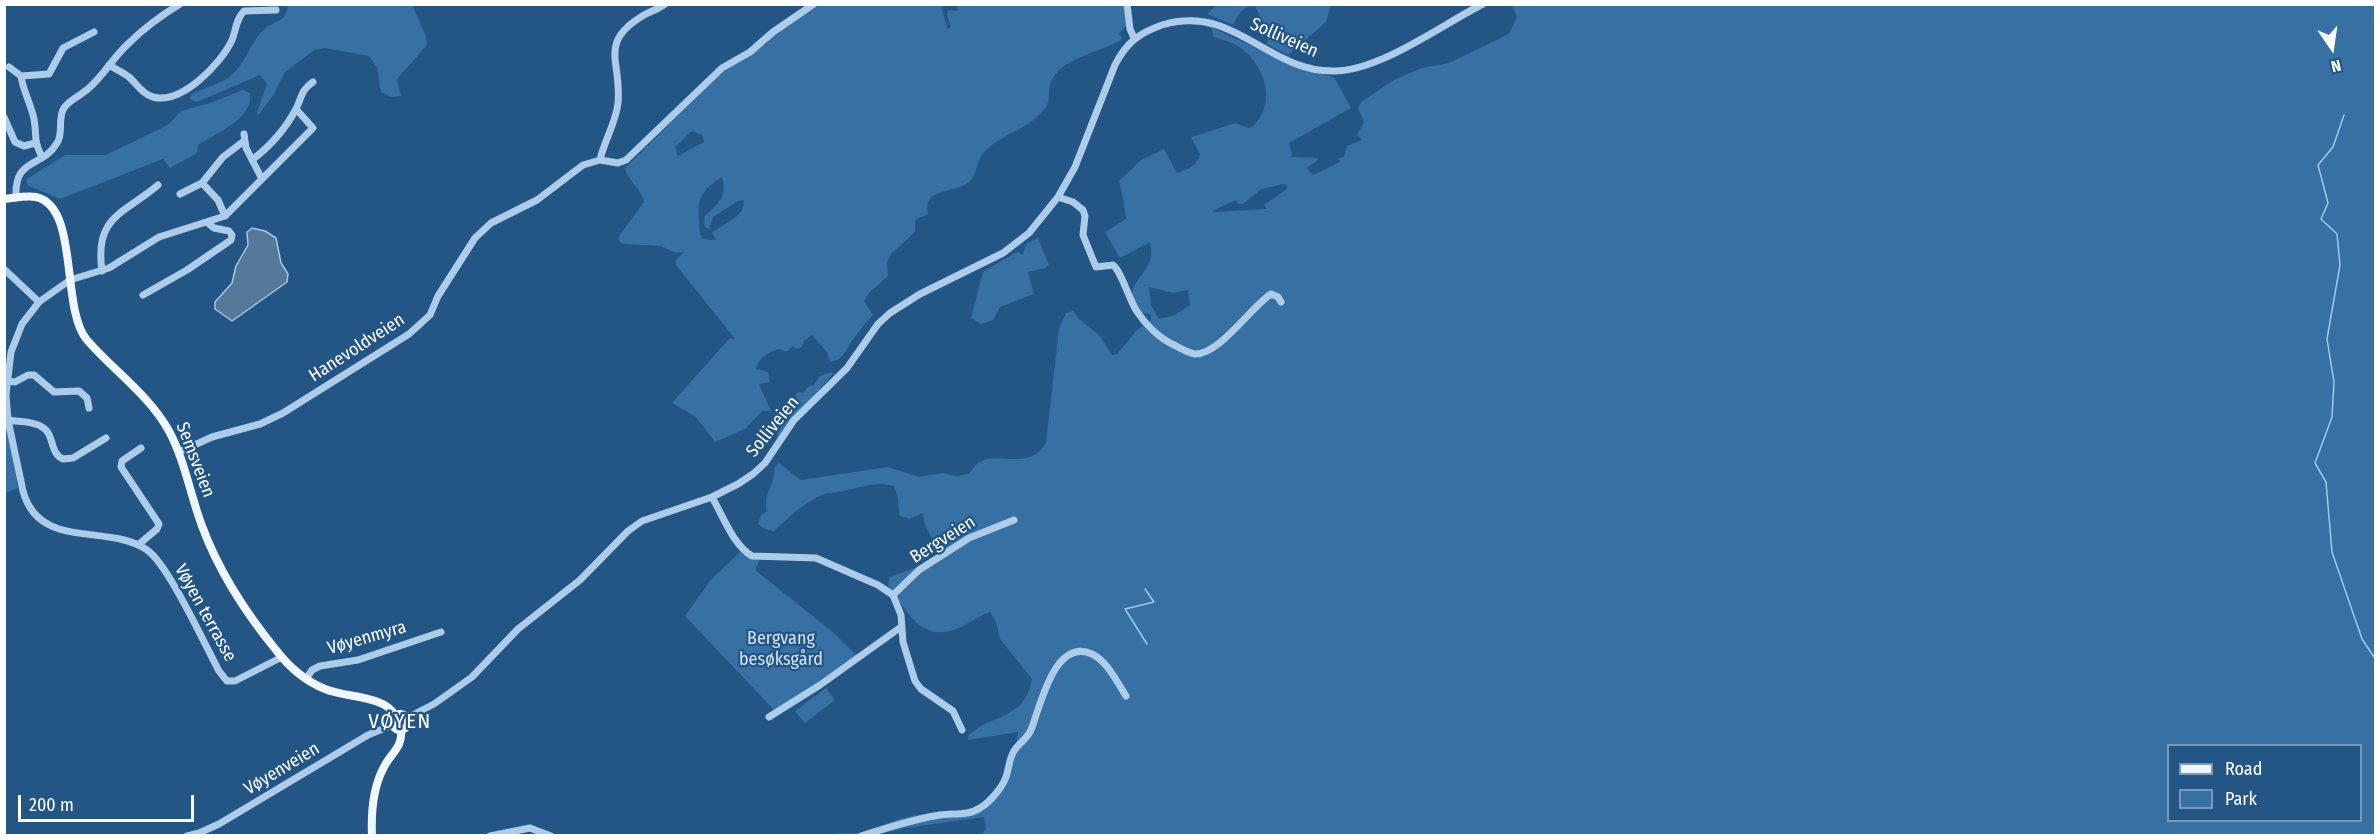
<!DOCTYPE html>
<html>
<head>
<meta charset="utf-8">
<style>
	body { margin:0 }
	#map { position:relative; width:2380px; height:840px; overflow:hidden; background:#235585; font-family:"Fira Sans Condensed",sans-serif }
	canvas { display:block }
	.frame { position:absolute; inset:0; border:6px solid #fff; pointer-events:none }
	.legend { position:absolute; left:2167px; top:744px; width:195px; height:78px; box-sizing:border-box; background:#235585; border:2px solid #7b99b6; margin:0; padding:8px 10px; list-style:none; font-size:18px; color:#fff }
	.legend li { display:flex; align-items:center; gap:12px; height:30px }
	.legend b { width:30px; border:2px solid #7b99b6 }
	.north { position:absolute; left:2302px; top:18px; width:60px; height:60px; -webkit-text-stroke:4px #235585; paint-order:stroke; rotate:167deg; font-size:16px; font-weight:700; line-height:24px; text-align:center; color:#fff }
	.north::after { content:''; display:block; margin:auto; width:21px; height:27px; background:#fff; clip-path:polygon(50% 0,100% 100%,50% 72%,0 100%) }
	.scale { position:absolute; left:18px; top:795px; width:176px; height:27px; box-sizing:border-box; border:3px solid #fff; border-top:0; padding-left:8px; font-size:18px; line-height:21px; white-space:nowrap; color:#fff; -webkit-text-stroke:4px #235585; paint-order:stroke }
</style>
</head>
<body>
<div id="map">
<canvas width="2380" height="840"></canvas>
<div class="frame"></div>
<ul class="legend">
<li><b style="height:8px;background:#f0f6fe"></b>Road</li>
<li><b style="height:16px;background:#3770a2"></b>Park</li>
</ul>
<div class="north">N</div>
<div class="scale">200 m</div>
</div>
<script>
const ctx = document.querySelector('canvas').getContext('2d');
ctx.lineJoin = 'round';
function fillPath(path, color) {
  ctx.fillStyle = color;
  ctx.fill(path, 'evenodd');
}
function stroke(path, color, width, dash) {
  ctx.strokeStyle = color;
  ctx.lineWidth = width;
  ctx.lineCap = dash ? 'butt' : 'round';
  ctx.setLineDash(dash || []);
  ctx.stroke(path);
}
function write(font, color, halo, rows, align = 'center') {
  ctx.font = font + ' "Fira Sans Condensed",sans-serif';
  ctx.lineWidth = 4.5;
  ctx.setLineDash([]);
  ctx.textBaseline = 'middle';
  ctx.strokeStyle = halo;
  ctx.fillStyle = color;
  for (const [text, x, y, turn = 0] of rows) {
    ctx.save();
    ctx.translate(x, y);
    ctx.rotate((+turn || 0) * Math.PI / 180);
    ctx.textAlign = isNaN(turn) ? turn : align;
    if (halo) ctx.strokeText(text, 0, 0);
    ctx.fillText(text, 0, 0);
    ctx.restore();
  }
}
const green = new Path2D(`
	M288,5h124l14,31 1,9 -30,34 4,17 -10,1 -10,-5 -4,-25 -8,-11 -44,-8 -11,2 -29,22 -11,22 -16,22 -1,-4 10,-28 -7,-9 -63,27 -8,-3 3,-5c12,-6 32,-11 42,-21 13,-13 18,-35 33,-46 11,-7 19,-6 21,-22z
	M821,5h120l6,24 4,-2 -4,-12 1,-5 10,1 -2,-6h169l2,20 -8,9 3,4 -2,3c-19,10 -57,18 -67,37 -9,15 3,22 -14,37 -15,15 -38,20 -53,35 -10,9 -8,24 -17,32 -15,12 -47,5 -41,32l-13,6v12l-24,22 -4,8 1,14 -20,18 -4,7 9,14c-7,7 -13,15 -19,23 -8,10 -9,22 -24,24l-3,-10 -15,-17 -8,6 -2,6 -6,2 -3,-3 -7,6 -6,-3c-11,2 -22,9 -24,20l12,3 2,10 -11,2 12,27h-9l-17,18 -30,13 -19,-25 -24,-14 57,-64h6l-59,-74v-5l8,-8 -8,1 -15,-7 -38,-2 -4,-2v-6l25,-34c-3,-15 -16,-20 -19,-34l93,-92 45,-33 3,3 4,-10zM692,131l10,4 2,7 -26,14 -3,-9zM722,177c5,22 -3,25 -18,40l1,10 4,2 4,-12 25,-16 6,-1c0,19 -20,22 -32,33l4,7 -13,-1 -3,-5c-2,-30 -6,-39 22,-57z
	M1217,5v-1l114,1 -5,17 -38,33 -21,-11 1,-10 -12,-2 3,-18 -4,-8c-13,0 -17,9 -22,19l-26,-11z
	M1512,5h863v830h-1394l5,-6 -2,-12 -79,11 -30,7h-44c9,-3 17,-1 27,-2 16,-2 32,-12 48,-16 19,-5 40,-2 60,-5 30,-4 50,-53 52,-80l-50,8v-4c26,-24 56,-15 64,-57l-32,-40 -4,-17 -6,-10c-9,3 -16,8 -25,13 -33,17 -48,2 -66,-24 -6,-8 -14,-14 -9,-24l52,-19c-5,-21 -17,-21 -19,-45l-14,6 -10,-4 -1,-17 -4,-12c-20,-6 -36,3 -56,6 -4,1 -10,0 -14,2 -19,8 -35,23 -50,37l-9,-2 -7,-5 3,-9 6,-4c-5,-17 9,-27 7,-43l5,-5 22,17 87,-13 31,10 24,-4 13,3 13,-2c3,-4 6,-9 9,-11 19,-14 50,10 68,-20l13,-114 7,-16 7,-2 5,7 22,18 12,19 5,-1 20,-24 14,-10v-6l-9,-1c-23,-24 -1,-30 8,-52 2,-6 1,-13 0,-19l-30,16 -15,-26 21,-13 -3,-21 -4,-17 22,-21 23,-11 13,24c11,-4 20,-7 23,-19l-9,-17 45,-14 13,5c5,-2 6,-4 10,-9 16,-24 3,-55 -18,-71 -8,-6 -18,-8 -27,-11l-3,-10 89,42 34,8 17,31 -62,35 3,11 -1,3 27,1 -1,3 -11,7 7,7 27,-13 -2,-4 6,-1 3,-11 15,-6 -5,-5 7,-13 -6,-14 3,-6 33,-22 28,-12 27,-5 60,-29 8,-17zM1283,184l4,1v4l-20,14 -3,2 3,4 -55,3 2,-2 22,-10 2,4h5l18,-15zM1149,287l24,6 15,-3 2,15 -15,10 -16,4 -8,-14zM2168,746h192v74h-192z
	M243,90l7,3c4,26 -34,40 -52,52l-1,8 -27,15 -7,-9 -103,40 -31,-13 -3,-4 1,-3 38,-24h41l62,-30 13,-14 29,-8z
	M1038,238l11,27 -4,3 -17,4 6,22 -34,13 -7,13 -12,4 -10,-6 12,-46 30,-18 5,-2 5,3 3,-11z
	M831,372l2,2 -57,65 2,-7 19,-31 -1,-7 3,-2 4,1 6,-7h4l7,-10z
	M4,413l14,75 -13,5h-1z
	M741,551l19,8 -5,11 79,63 23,23 -82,55 -90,-95 25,-35z
	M826,688l9,12 -30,23 -10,-12z`);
const water = new Path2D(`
	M252,228l13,3 11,7 5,25 7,11 -1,8 -55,39 -17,-12v-7l17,-19 4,-17 12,-21 -1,-13z`);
const stream = new Path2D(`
	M2344,115l-11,32 -15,18 10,38 -7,16 16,15 3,31 -13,74 7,43 -2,35 -17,46 11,19 6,70 30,87 14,21
	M1145,589l9,13 -29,7 22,35`);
const minor = new Path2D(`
	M1127,4l3,25 4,9
	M109,65c6,4 14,7 20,12 8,7 13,17 24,20 28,8 68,-33 79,-57 4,-10 4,-21 12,-29l32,-1
	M9,67l12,9c2,15 10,28 13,43 3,17 -1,21 8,38
	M21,76l28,-2 14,-26 31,-16
	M4,117l11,25 9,4 11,-3
	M244,134l2,14 16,31
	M252,160c17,-13 34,-32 44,-51 6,-12 5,-19 17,-27
	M600,160c4,-19 16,-37 18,-57 4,-42 -21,-60 26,-88 7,-4 15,-6 21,-11
	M202,183l16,17 7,16
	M180,194l22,-11 21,-26 21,-16
	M1058,197l15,5 10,8 2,6 -2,19 13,32 17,-2c8,6 16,34 23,45 9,14 23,28 38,35 6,3 14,8 21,9 24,1 56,-47 76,-60l7,3 3,5
	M16,198c-2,-42 26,-29 41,-55 7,-10 0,-24 7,-35 6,-9 18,-13 25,-20 15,-13 25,-32 40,-45 15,-15 33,-28 51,-39
	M4,269l35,33
	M102,271c-8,-55 22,-57 56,-86
	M143,295l44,-25 44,-30 1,-5 -3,-4 -15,-3 -6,-5
	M8,381l7,1 13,-7h6l20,17 25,-1 8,7 2,10
	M8,420c10,2 26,1 34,7 13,7 7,26 21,32l10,-1 33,-20
	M179,452l33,-15 48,-13 23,-11 126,-79 21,-19 8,-19 37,-58 16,-15 46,-23 46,-35 17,-5 18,3 8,-3 96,-92 28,-16 23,-20 41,-28
	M712,497c11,19 21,48 40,59l64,2 62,27 15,10 8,20 2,27 12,39 6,8 32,22 9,19
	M138,545l19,-16 2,-5 -38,-57 1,-6 19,-13
	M893,595l26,-25 50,-32 45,-18
	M282,657l-47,24h-8l-8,-10c-14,-26 -51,-107 -72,-121 -38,-27 -108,1 -124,-59l-15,-71 -2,-25 5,-43 11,-28 17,-22 31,-22 39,-12 50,-31 66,-21 88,-88 -17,-19
	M306,679l6,-9 8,-4 38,-6 83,-28
	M769,717l51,-32 81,-58
	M407,718l27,-14 38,-27 46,-48 62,-49 48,-49 14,-10 70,-24 26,-13 15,-10 12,-11 29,-43 53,-52 31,-44 12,-11 30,-19 83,-41 26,-20 29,-36 17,-30 40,-102c11,-22 24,-32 47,-40 72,-22 105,47 172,46 46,0 107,-46 149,-67
	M187,836l12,-3 20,-9 149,-89 24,-10
	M490,836l40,-8 21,8
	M861,836c26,-8 52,-17 79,-21 13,-2 28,1 40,-7 10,-6 22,-20 26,-31 3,-9 3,-18 8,-26 5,-8 13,-12 17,-21 9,-22 23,-93 61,-76 15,7 25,28 34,42`);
const major = new Path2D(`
	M4,199c11,-1 22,-4 32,-2 44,10 24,111 51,143 27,31 62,55 82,91 16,30 21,63 33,95 17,46 43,86 74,124 13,17 29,31 49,39 21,9 58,6 70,26
	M392 722a8 8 0 1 1 16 0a8 8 0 1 1-16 0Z
	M372,836c-1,-23 1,-49 12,-69 7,-14 19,-20 17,-37`);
const streetNames = [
	["Solliveien",1284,38,24],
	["Hanevoldveien",357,348,-33],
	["Solliveien",773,427,-51],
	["Semsveien",195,460,69],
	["Bergveien",943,540,-32],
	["Vøyen terrasse",205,613,61],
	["Vøyenmyra",367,638,-16],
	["Vøyenveien",282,769,-31]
];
const parkNames = [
	["Bergvang",781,639],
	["besøksgård",781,660]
];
const quarterNames = [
	["VØYEN",400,722]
];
fillPath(green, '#3770a2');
fillPath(water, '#56799a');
stroke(water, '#a1c8e9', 1.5);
stroke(stream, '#a1c8e9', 1.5);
stroke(minor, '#adcce9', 7);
stroke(major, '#f0f6fe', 8);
write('18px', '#fff', '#235585', streetNames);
write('18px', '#d1e5f7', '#235585', parkNames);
ctx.letterSpacing = '1.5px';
write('21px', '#fff', '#235585', quarterNames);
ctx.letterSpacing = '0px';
</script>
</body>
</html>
